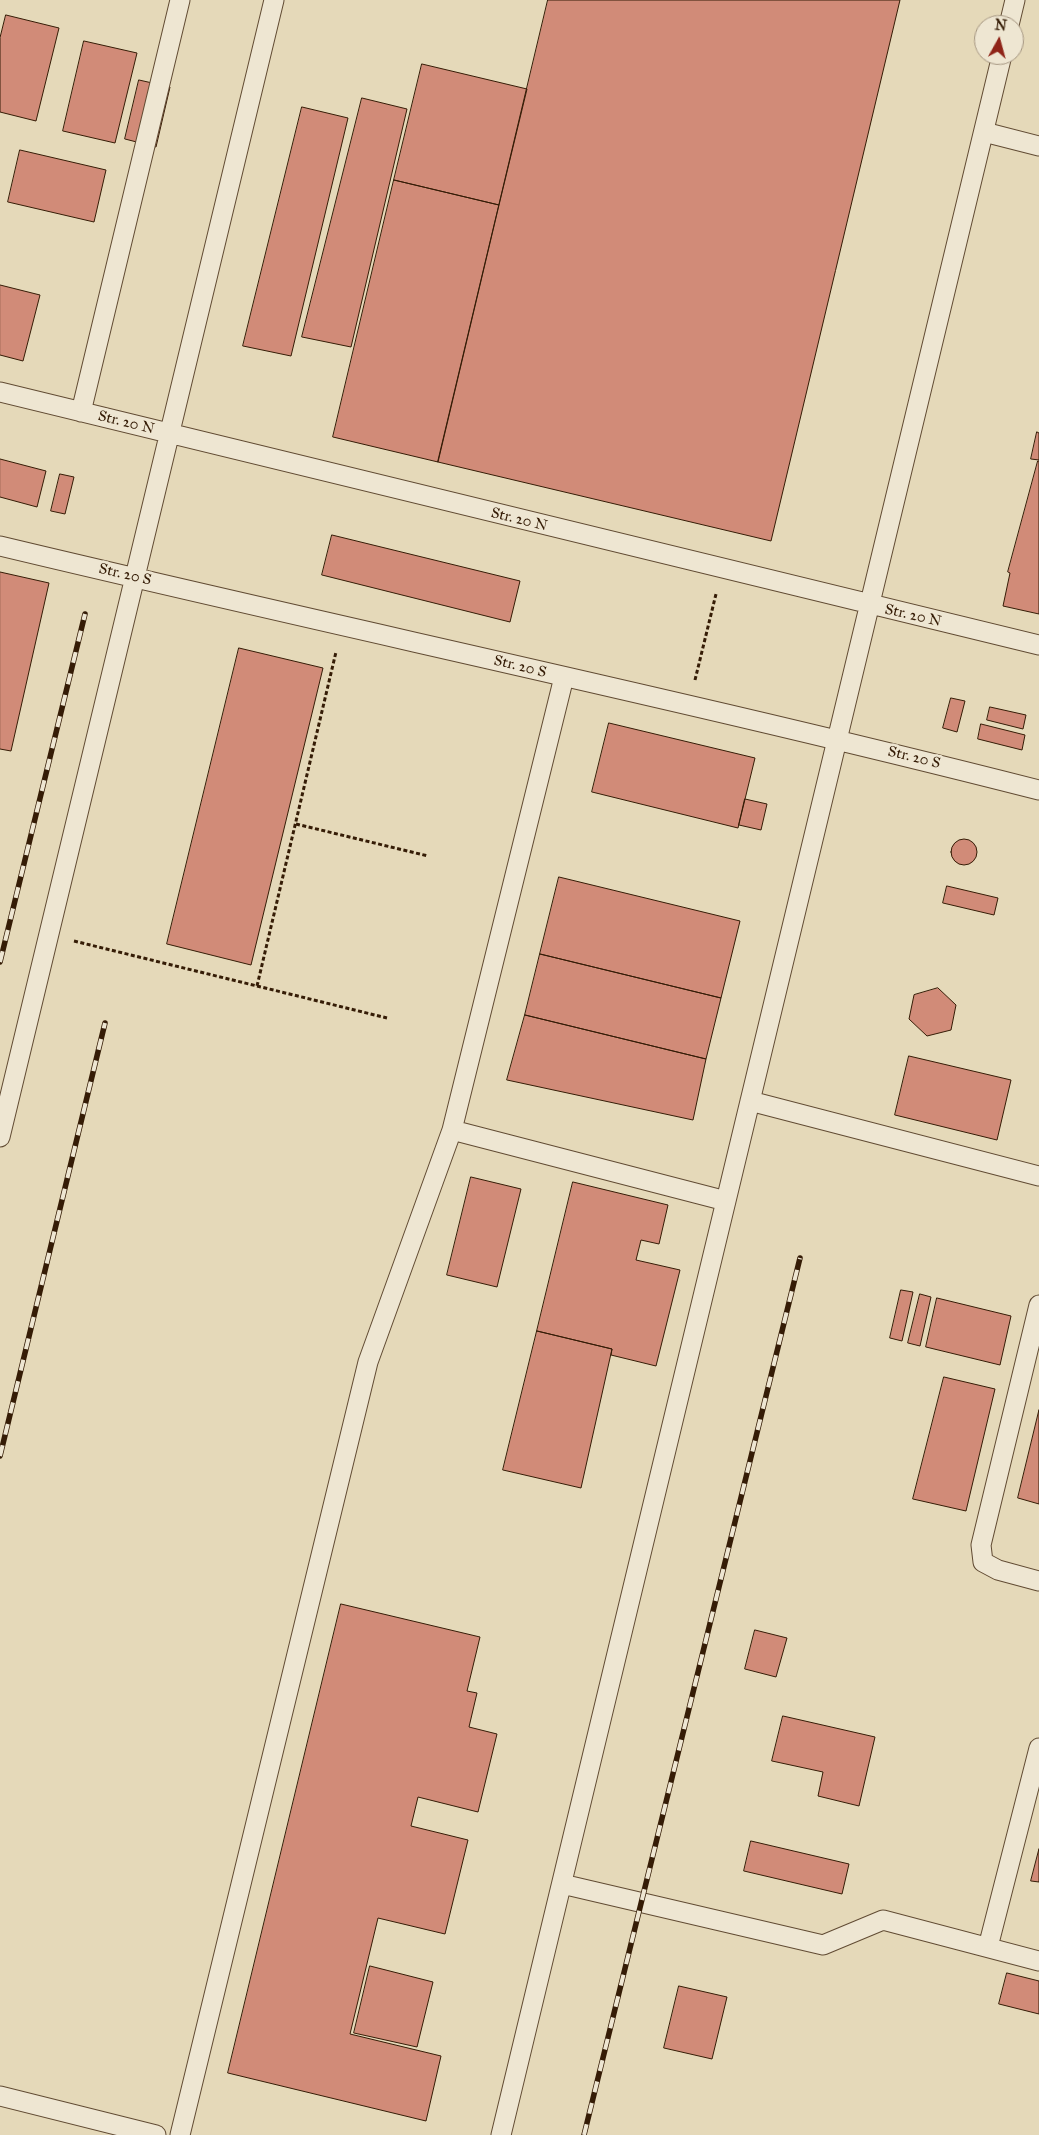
<!DOCTYPE html>
<html>
<head>
<meta charset="utf-8">
<style>
	body { margin:0 }
	#map { position:relative; width:1039px; height:2135px; overflow:hidden; background:#e5d9b9; font-family:"IM FELL Great Primer",serif }
	canvas { display:block }
	.north { position:absolute; left:974px; top:15px; width:50px; height:50px; box-sizing:border-box; background:#eee6d2; border:1px solid #a49580; border-radius:50%; rotate:7deg; font-size:14px; font-weight:700; line-height:20px; text-align:center; color:#351c06 }
	.north::after { content:''; display:block; margin:auto; width:18px; height:22px; background:#8f2418; clip-path:polygon(50% 0,100% 100%,50% 72%,0 100%) }
</style>
</head>
<body>
<div id="map">
<canvas width="1039" height="2135"></canvas>
<div class="north">N</div>
</div>
<script>
const ctx = document.querySelector('canvas').getContext('2d');
ctx.lineJoin = 'round';
function fillPath(path, color) {
  ctx.fillStyle = color;
  ctx.fill(path, 'evenodd');
}
function stroke(path, color, width, dash) {
  ctx.strokeStyle = color;
  ctx.lineWidth = width;
  ctx.lineCap = dash ? 'butt' : 'round';
  ctx.setLineDash(dash || []);
  ctx.stroke(path);
}
function write(font, color, halo, rows, align = 'center') {
  ctx.font = font + ' "IM FELL Great Primer",serif';
  ctx.lineWidth = 5;
  ctx.setLineDash([]);
  ctx.textBaseline = 'middle';
  ctx.strokeStyle = halo;
  ctx.fillStyle = color;
  for (const [text, x, y, turn = 0] of rows) {
    ctx.save();
    ctx.translate(x, y);
    ctx.rotate((+turn || 0) * Math.PI / 180);
    ctx.textAlign = isNaN(turn) ? turn : align;
    if (halo) ctx.strokeText(text, 0, 0);
    ctx.fillText(text, 0, 0);
    ctx.restore();
  }
}
const building = new Path2D(`
	M548,0h352l-129,541 -333,-79z
	M6,15l53,13 -23,93 -36,-9v-74z
	M84,41l53,12 -22,90 -52,-12z
	M422,64l105,25 -28,116 -105,-25z
	M139,80l31,7 -14,60 -31,-8z
	M362,98l45,11 -56,238 -49,-10z
	M302,107l46,11 -57,238 -48,-10z
	M20,150l86,20 -12,52 -86,-20z
	M394,180l105,25 -61,257 -105,-25z
	M0,285l40,10 -17,66 -23,-6z
	M1037,432l2,1v27l-8,-1z
	M0,459l46,12 -9,36 -37,-10z
	M1038,461h1v153l-36,-8 7,-33 -2,-1z
	M60,474l14,3 -9,37 -14,-3z
	M332,535l188,46 -10,41 -188,-47z
	M0,572l49,11 -38,168 -11,-2z
	M239,648l84,20 -72,297 -84,-21z
	M951,698l14,3 -8,31 -14,-4z
	M990,707l36,8 -3,14 -36,-9z
	M609,723l146,35 -17,70 -146,-36z
	M981,724l44,11 -3,15 -44,-11z
	M745,799l22,5 -6,26 -22,-5z
	M951 852a13 13 0 1 1 26 0a13 13 0 1 1-26 0Z
	M559,877l181,44 -19,77 -181,-44z
	M947,886l51,12 -4,17 -51,-12z
	M540,954l181,44 -15,61 -181,-44z
	M938,988l18,17 -5,25 -24,6 -18,-17 5,-24z
	M525,1015l181,44 -13,61 -186,-40z
	M909,1056l102,24 -14,60 -102,-25z
	M471,1177l50,12 -24,98 -50,-12z
	M573,1182l95,23 -9,39 -18,-4 -5,20 44,10 -24,96 -45,-11 1,-6 -75,-18z
	M901,1290l12,2 -11,49 -12,-3z
	M920,1294l11,3 -11,49 -12,-3z
	M937,1298l74,18 -11,49 -74,-18z
	M537,1331l75,18 -31,139 -78,-18z
	M944,1377l51,12 -29,122 -53,-12z
	M1039,1410v94l-21,-6z
	M341,1604l139,33 -13,54 10,2 -8,34 28,7 -19,78 -60,-15 -7,29 57,14 -23,94 -67,-16 -28,116 91,22 -15,65 -198,-48z
	M755,1630l32,8 -11,39 -31,-8z
	M783,1716l92,21 -16,69 -41,-10 5,-24 -51,-11z
	M751,1841l98,23 -7,30 -98,-23z
	M1039,1849v33l-8,-1z
	M370,1966l63,16 -16,65 -63,-14z
	M1007,1973l32,8v33l-40,-10z
	M679,1986l48,11 -15,62 -48,-11z`);
const path = new Path2D(`
	M695,680l21,-86
	M296,824l132,32
	M74,941l183,45 79,-334
	M257,986l130,32`);
const lane = new Path2D(`
	M1009,25l6,-25
	M984,132l55,14
	M0,392l1039,253
	M81,412l99,-412
	M0,546c346,83 694,156 1039,244
	M750,1101l289,75
	M452,1130l274,71
	M0,1137l274,-1137
	M1039,1305l-58,240 2,17 15,8 41,11
	M562,1884l261,61 60,-25 156,41
	M988,1947l51,-199
	M0,2096l156,39
	M180,2135l188,-773 84,-232 112,-453
	M501,2135l501,-2080`);
const rail = new Path2D(`
	M0,962l85,-348
	M0,1456l105,-433
	M584,2135l216,-877`);
const streetNames = [
	["Str. 20 N",126,423,14],
	["Str. 20 N",519,520,14],
	["Str. 20 S",125,575,13],
	["Str. 20 N",913,616,13],
	["Str. 20 S",520,667,14],
	["Str. 20 S",914,758,14]
];
fillPath(building, '#d18b78');
stroke(building, '#351c06', 1);
stroke(lane, '#614b33', 21);
stroke(path, '#351c06', 3, [4, 2.5]);
stroke(lane, '#eee6d2', 19);
stroke(rail, '#351c06', 5.5);
stroke(rail, '#eee6d2', 4, [11]);
write('15px', '#351c06', '#eee6d2', streetNames);
</script>
</body>
</html>
